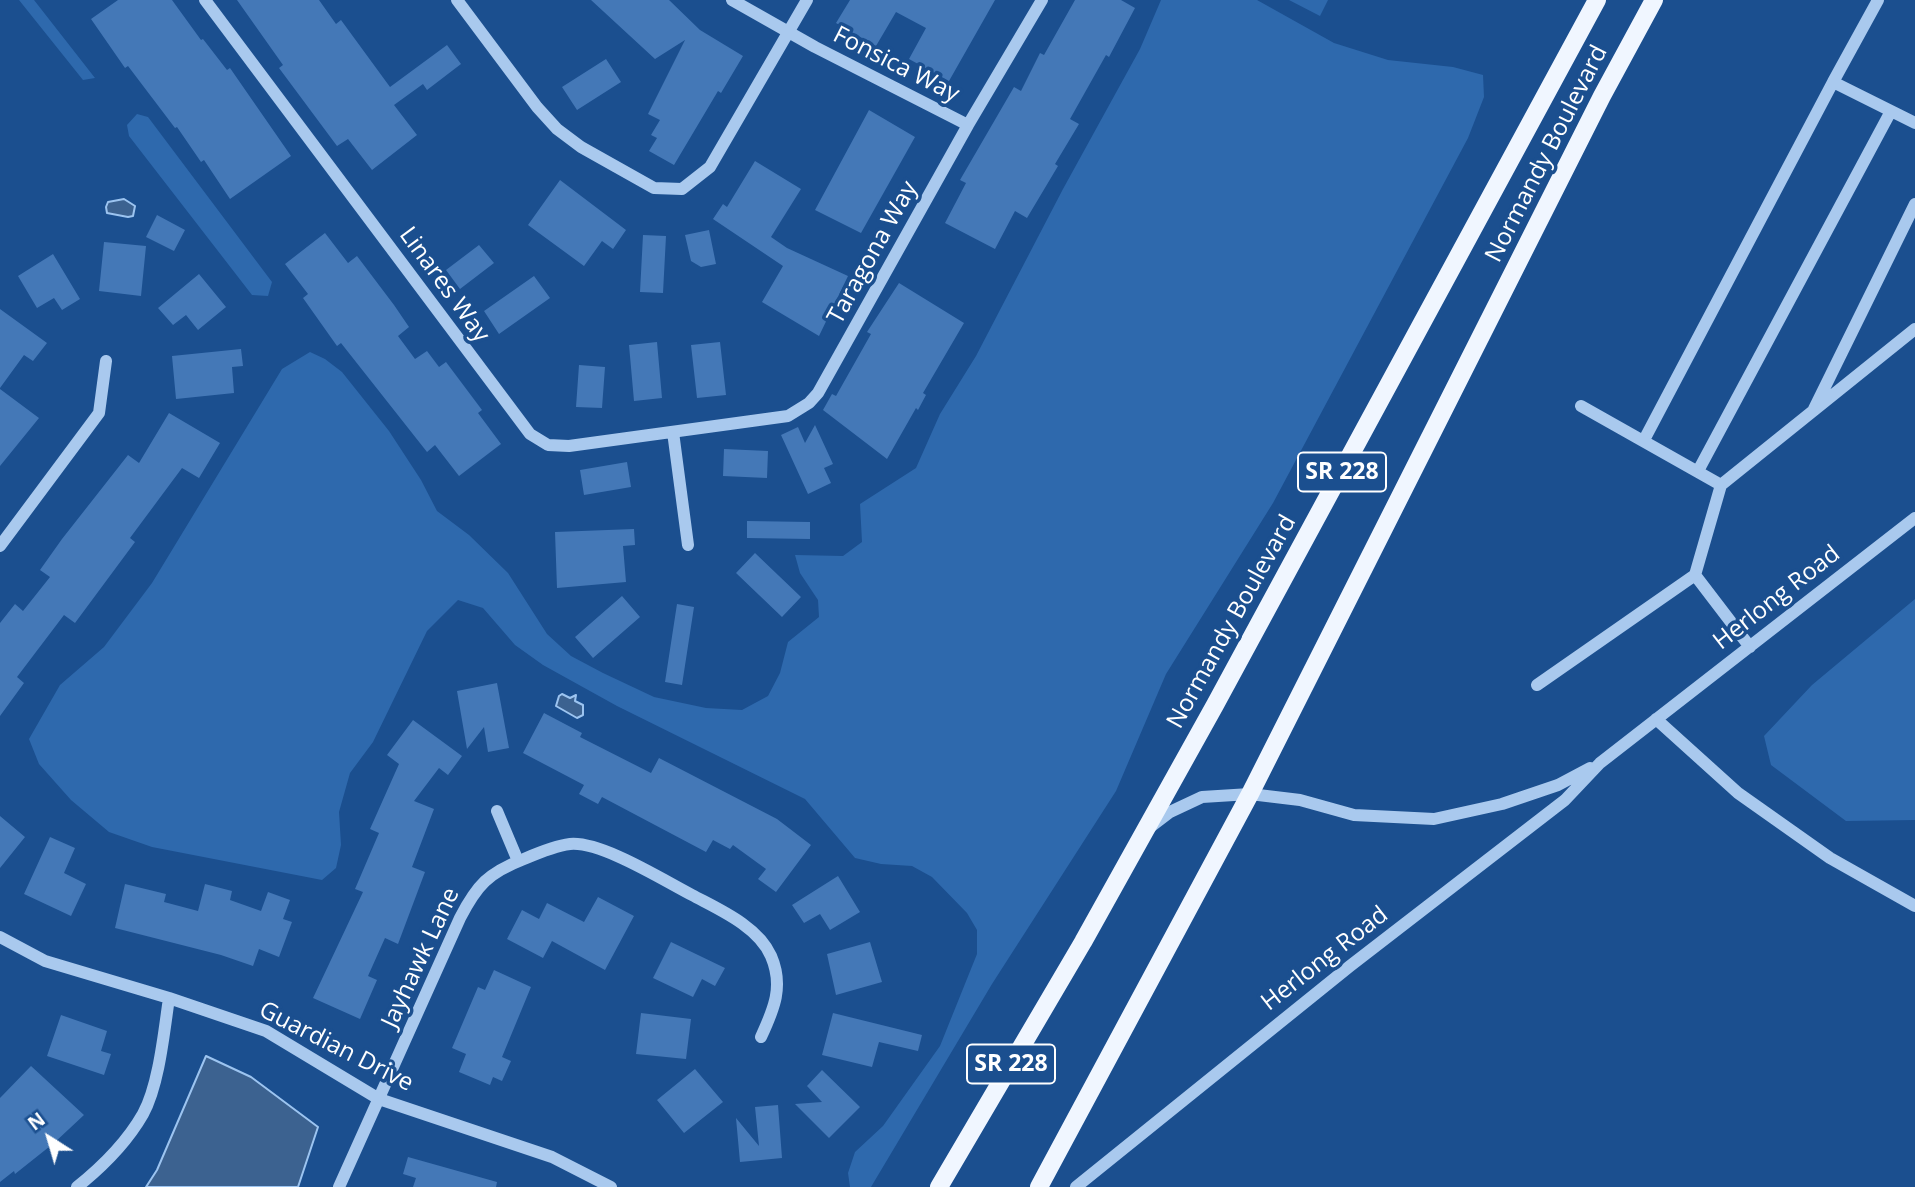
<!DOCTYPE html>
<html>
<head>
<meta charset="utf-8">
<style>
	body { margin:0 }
	#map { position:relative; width:1915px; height:1187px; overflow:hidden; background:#1b4f8f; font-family:"Open Sans",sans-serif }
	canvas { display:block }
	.north { position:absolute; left:14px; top:1103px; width:70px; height:70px; -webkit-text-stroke:5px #1b4f8f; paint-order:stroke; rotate:323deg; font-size:19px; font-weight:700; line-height:28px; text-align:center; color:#fff }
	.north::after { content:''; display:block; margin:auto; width:24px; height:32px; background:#fff; clip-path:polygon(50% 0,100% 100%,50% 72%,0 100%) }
</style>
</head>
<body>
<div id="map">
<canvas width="1915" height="1187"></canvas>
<div class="north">N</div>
</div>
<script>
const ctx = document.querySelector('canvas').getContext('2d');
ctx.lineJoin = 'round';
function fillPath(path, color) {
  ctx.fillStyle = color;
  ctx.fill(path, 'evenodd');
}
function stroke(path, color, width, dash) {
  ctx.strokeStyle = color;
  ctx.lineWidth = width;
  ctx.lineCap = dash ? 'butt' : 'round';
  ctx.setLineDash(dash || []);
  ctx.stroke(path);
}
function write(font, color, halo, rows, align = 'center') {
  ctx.font = font + ' "Open Sans",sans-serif';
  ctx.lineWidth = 7;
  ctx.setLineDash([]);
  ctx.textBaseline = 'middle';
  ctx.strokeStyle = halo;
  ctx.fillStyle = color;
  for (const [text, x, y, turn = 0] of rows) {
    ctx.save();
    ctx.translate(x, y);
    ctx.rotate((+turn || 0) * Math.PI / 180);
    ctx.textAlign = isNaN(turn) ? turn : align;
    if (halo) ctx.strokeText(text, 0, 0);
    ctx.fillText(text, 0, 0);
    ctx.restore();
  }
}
const green = new Path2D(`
	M19,0h15l61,78 -12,2z
	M1161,0h96l77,43 54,17 65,7 30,8 1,22 -16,41 -195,365 -107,171 -50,117 -124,193 -121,203h-21l-2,-14 7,-21 28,-26 57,-80 37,-92v-24l-10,-17 -35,-36 -20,-11 -31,-2 -26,-6 -50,-59 -188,-93 -74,-41 -28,-20 -32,-37 -25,-8 -31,31 -54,111 -23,31 -11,39 2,33 -5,23 -14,12 -170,-33 -43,-15 -38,-32 -32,-36 -10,-25 31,-54 44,-38 48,-64 130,-214 28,-17 15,7 17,13 47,59 32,49 16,31 32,24 39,38 39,61 24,22 32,17 51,24 52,11 36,2 26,-14 12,-23 8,-31 31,-25 -1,-17 -18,-27 -5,-18 48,1 19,-14 -2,-38 56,-36 24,-54 36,-58 87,-167 77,-140z
	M1289,0h39l-8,16z
	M137,114l11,3 124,165 -4,14 -16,-1 -123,-159 -2,-11z
	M1915,599v221l-69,1 -75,-56 -7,-29 48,-51z`);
const water = new Path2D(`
	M124,199l11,7 -2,10 -5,1 -21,-4 -1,-6 2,-5z
	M562,694l8,4 6,-3 -1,6 8,4v10l-6,3 -21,-12 3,-10z
	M206,1056l45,21 67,50 -20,60h-152l11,-17z`);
const building = new Path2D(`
	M118,0h54l29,40 2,-1 24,31 3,-2 61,88 -61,43 -26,-39 -3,2 -24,-35 -2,1 -47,-62 -3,2 -34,-49z
	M237,0h82l17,24 5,-4 49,67 57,-42 14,19 -34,26 -4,-6 -29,21 23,30 -45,35 -24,-31 -11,7 -58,-78 4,-3z
	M591,0h78l31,30 43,26 -22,37 -3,-2 -44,74 -25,-14 8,-13 -6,-3 9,-15 -12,-6 37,-74 -30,19z
	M850,0h145l-46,81 -40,-22 17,-31 -30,-16 -20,34 -40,-23z
	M1075,0h46l14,8 -26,49 -3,-2 -36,64 9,5 -24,40 3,2 -31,52 -12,-7 -20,38 -50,-26 21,-40 -6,-3 54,-93 7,4 19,-38 4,2z
	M606,59l15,23 -44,28 -15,-23z
	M869,110l46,27 -54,96 -46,-23z
	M755,161l46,28 -30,48 16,11 61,28 -29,60 -57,-34 21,-36 -70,-47 10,-15 4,3z
	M560,180l66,50 -13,19 -11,-8 -18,25 -56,-41z
	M157,215l28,15 -11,21 -28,-14z
	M709,230l7,34 -15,3 -10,-6 -6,-26z
	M325,233l23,30 9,-7 37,49 15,22 -11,9 17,23 12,-8 12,16 7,-5 36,48 -4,3 23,31 -42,32 -24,-31 -8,7 -86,-109 -4,3 -34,-48 5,-4 -23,-30z
	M643,235l23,1 -3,57 -23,-1z
	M104,242l42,4 -5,50 -42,-5z
	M479,245l15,18 -34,26 -14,-19z
	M53,254l27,45 -18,11 -8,-12 -17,10 -19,-32z
	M199,274l27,33 -28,23 -12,-15 -13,10 -15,-17z
	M534,276l16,22 -51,36 -15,-23z
	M899,283l65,40 -41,70 3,2 -8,15 -2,-2 -29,51 -64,-49 9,-16 4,2 35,-62 -4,-2z
	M0,309l47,34 -14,18 -9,-6 -24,33z
	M657,342l5,56 -28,3 -5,-56z
	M720,342l6,53 -29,3 -6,-53z
	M241,349l2,17 -11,1 2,26 -58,6 -4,-43z
	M579,365l26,2 -3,41 -26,-1z
	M0,389l39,29 -39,48z
	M169,413l51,30 -21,35 -17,-10 -52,70 5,4 -60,81 -11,-8 -47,62 7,6 -24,33v-93l15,-19 8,7 27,-34 -10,-7 22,-31 66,-84 11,8z
	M815,425l18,39 -9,4 7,15 -23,11 -27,-59 17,-8 7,16z
	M724,449l44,2 -1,27 -44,-2z
	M627,462l4,25 -47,8 -4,-25z
	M747,521l63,1v17l-63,-1z
	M634,529l1,16 -12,1 3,36 -69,6 -2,-56z
	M755,553l46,44 -19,20 -46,-44z
	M622,596l18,21 -47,41 -18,-21z
	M677,604l17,3 -12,78 -17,-3z
	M497,683l12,65 -21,4 -4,-25 -17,22 -10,-58z
	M544,713l38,20 -2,4 71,36 8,-15 118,61 34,26 -35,47 -18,-13 8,-10 -33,-24 -3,4 -17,-9 -7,12 -104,-55 -4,7 -19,-10 5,-9 -61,-32z
	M413,720l49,36 -14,19 -9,-7 -25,33 20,8 -22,58 13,5 -27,72 -13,-6 -17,38 9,4 -17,39 -47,-21 50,-106 -8,-3 24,-56 -9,-4 29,-65 -12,-9z
	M0,816l25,21 -25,31z
	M50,837l25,11 -11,25 22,11 -15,32 -47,-22z
	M838,876l22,36 -30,18 -10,-16 -16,9 -12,-18z
	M125,884l41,10 -2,8 34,9 7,-27 27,7 -2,9 31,11 7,-19 22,8 -7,19 9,3 -13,35 -20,-8 -6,17 -32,-11 -106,-27z
	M598,897l36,19 -29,54 -53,-29 -9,17 -36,-19 15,-29 17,9 8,-16 37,19z
	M671,942l54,26 -10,18 -13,-7 -9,18 -40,-19z
	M870,942l12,40 -46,13 -9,-41z
	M494,970l37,17 -29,70 9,4 -9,20 -9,-4 -3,8 -31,-13 7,-18 -14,-6 26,-61 7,3z
	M641,1013l50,6 -5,40 -50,-5z
	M833,1013l89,22 -4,16 -39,-9 -7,25 -50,-12z
	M61,1015l46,16 -6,20 10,3 -7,21 -57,-19z
	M31,1066l53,49 -30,28 -39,31 -1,-3 -14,11v-84z
	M695,1069l28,33 -39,31 -27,-33z
	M822,1070l38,37 -31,31 -34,-34 27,-2 -15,-16z
	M778,1105l4,53 -42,4 -4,-44 23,28 -4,-39z
	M408,1157l89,25 -1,5h-83l3,-9 -13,-4z`);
const minor = new Path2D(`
	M205,0l325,434 18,11 21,1 219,-30 21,-13 9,-10 150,-268 74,-125
	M457,0l80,107 20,22 24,18 73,41 28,1 28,-22 97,-167
	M732,0l83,47 153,78
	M1833,82l45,-82
	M1581,406l140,79 -26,90
	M1814,409l101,-205
	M673,432l15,113
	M1644,440l189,-358 82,41
	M1698,471l193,-360
	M1721,485l194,-156
	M0,546l99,-133 7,-52
	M1537,685l158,-110 55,72
	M1656,719l82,74 92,65 85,48
	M497,811l21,50
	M1149,828l21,-16 32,-15 48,-3 50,6 54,15 80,4 68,-15 56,-19 32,-17
	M0,937l45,24 124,37 97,33 113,68 173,58 59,30
	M77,1187c25,-20 50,-45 66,-73 16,-29 21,-82 26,-116
	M339,1187l121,-269c17,-33 28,-45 64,-59 14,-6 30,-13 46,-15 31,-3 93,36 122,51 26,14 66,31 79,61 13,30 3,53 -10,81
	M1076,1187l274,-221 215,-166 35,-37 315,-245`);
const major = new Path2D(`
	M939,1187l144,-245 132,-237 382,-705
	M1039,1187l211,-393 352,-698 52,-96`);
const shields = [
	[1342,472,88],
	[1011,1064,88]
];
const shieldNames = [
	["SR 228",1342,472],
	["SR 228",1011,1064]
];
const streetNames = [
	["Fonsica Way",896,65,27],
	["Normandy Boulevard",1547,154,-63],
	["Taragona Way",873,253,-61],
	["Linares Way",444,285,54],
	["Herlong Road",1777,598,-38],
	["Normandy Boulevard",1232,622,-61],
	["Jayhawk Lane",421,958,-65],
	["Herlong Road",1325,959,-38],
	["Guardian Drive",336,1047,27]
];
fillPath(green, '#2e69ad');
fillPath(water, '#3c6290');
stroke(water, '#9cc4f0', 2);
fillPath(building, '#4478b7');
stroke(minor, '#a9c9ee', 12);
stroke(major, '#f0f6ff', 18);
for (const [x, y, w] of shields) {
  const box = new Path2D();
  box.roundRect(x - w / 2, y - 19.5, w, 39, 5);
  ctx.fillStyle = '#1b4f8f';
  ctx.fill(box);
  stroke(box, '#fff', 2);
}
write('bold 23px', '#fff', null, shieldNames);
write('24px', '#fff', '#1b4f8f', streetNames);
</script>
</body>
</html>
